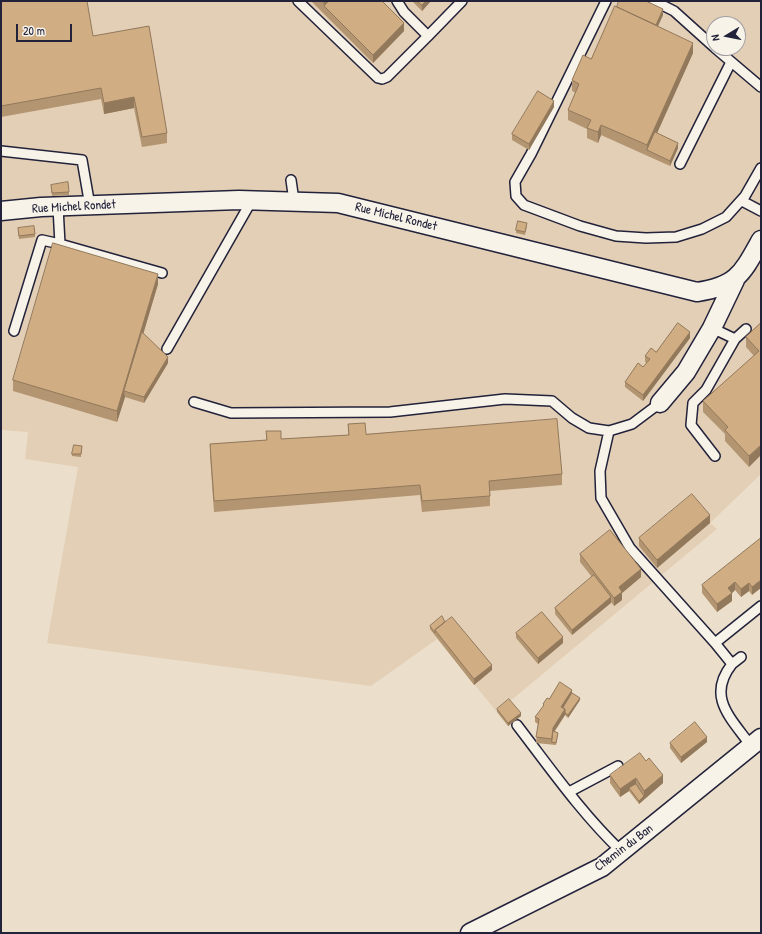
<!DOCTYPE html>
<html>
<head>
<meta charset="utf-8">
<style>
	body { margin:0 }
	#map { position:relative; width:762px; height:934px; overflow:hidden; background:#ebdeca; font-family:"Patrick Hand",sans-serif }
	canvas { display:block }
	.frame { position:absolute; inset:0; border:2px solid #22223b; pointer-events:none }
	.north { position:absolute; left:706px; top:16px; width:40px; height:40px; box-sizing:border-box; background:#f7f3e8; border:1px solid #a29fa3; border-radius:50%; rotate:260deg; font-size:11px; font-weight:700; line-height:16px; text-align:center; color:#22223b }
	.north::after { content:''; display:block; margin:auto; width:14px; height:18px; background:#22223b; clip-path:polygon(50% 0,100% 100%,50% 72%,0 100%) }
	.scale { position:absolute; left:16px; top:24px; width:56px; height:18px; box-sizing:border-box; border:2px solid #22223b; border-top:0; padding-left:5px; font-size:12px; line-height:14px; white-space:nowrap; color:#22223b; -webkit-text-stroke:3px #f7f3e8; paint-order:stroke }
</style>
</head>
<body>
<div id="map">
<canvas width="762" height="934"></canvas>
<div class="frame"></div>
<div class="north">N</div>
<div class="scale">20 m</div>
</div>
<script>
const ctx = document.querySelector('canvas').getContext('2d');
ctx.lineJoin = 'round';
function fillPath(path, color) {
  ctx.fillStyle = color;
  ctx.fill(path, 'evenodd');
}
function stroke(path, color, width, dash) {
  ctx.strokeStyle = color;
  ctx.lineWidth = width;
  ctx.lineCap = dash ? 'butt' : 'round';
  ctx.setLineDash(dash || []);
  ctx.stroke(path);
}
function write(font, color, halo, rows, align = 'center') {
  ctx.font = font + ' "Patrick Hand",sans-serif';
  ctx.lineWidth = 3.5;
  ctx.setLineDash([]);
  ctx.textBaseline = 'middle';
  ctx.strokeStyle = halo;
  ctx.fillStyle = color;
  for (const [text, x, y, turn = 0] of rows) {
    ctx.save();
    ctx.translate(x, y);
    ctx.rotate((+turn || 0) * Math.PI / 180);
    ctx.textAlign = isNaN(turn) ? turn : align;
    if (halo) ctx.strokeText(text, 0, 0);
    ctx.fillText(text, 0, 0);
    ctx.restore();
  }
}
const built = new Path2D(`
	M1,1h760v473l-51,49 7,6 -220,183 -60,-73 -66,47 -324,-43 31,-176 -53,-8 3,-27 -27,-2zM714,24h24v24h-24z`);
const service = new Path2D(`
	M298,1l80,77 4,1 5,-2 41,-41
	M397,1l7,11 24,24 34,-35
	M606,1l-75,153 -16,28 1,14 8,9 56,21 36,10 30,2 30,-1 26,-8 24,-12 19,-21 16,-28
	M654,1l20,10 40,36
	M715,48l46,39
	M1,151l81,9 8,46
	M680,164l51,-102
	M291,180l3,21
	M742,201l19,10
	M58,207l2,37 102,29
	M712,328l23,11 -29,51 -13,13 -2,22 24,31
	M14,331l28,-91 18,4
	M735,339l11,-10
	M167,349l85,-149
	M194,402l37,11 159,-1 115,-13 47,2 20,17 17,10 20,3 23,-7 28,-21
	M609,431l-9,40 1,27 29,50 85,95
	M741,657l-9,7 -17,-21 46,-37
	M732,664c-26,33 -1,54 19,82
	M517,725c33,43 65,89 105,127
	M569,792l49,-26`);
const minor = new Path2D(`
	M1,211l40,-4 198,-7 99,3 359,89c40,-6 45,-18 64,-52
	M660,403l26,-31 26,-44 23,-48
	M470,933l132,-66 159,-129`);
const wall = new Path2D(`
	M1,1l92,35 74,97v10l-25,4 -8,-39 -30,6 -3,-15 -100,18z
	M311,1h71l22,30 -31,32z
	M412,1h19l-9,10z
	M617,7l46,8 -5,11 35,27 -36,80 21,15 -8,18 -69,-31 -3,8 -11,-5v-9l-19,-9v-10l8,-17 -4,-2v-11l19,-21z
	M554,107l-25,43 -17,-10v-6z
	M51,185l18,7v3l-17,1z
	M527,226l-2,9 -9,-2v-3z
	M18,231l17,3v3l-16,2z
	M158,284l-15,50 25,29 -24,40 -19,-6 -8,25 -104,-31v-11z
	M761,323l-12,144 -24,-26v-7l-22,-22v-11l51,-45 -8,-9v-10z
	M690,338l-47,63 -18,-14v-5l18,-15 4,-4 -2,-1v-6l11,-4z
	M348,424l18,10 196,40v11l-72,6v15l-68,6 -2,-17 -206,17 -4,-57v-11l56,-4v-9l15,8 67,-4z
	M82,446l-1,11 -9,-1v-2z
	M710,523l-53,45 -18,-22v-8z
	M761,538l-9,57 -3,-4 -8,6 -6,-7 -3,3v8l-15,11 -15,-19v-8z
	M580,554l61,23 -19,16v7l-8,6 -3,-4 -39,33 -17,-21v-6l37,-31 -12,-15z
	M445,622l47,48 -18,15 -44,-56v-3z
	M516,633l47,10 -25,21 -22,-26z
	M572,693l8,7 -12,18 -3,-3 -10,16 3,4 -2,10 -20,-2 2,-19 -3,-2v-5l8,-10v-3l6,-5z
	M497,709l24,7 -13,10 -11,-14z
	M707,742l-26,21 -11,-15v-5z
	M610,775l53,8 -24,21 -10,-13 -9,6 -10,-14z`);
const shadedWall = new Path2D(`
	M326,1h11l-13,5v-3z
	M426,1h5l-9,10v-6z
	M663,9v6l-9,20v-6z
	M404,23v8l-31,32v-8z
	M693,43v10l-44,98 -2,-1v-5z
	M134,97v11l-30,6v-11z
	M554,101v6l-25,43v-6z
	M601,125v10l-3,8v-11z
	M678,143v5l-8,18v-5z
	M158,274v10l-32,108 -2,-1 1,6 -8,25v-11z
	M690,332v6l-47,63v-6z
	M168,357v6l-24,40v-6z
	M761,445v10l-12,12v-11z
	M710,515v8l-53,45v-8z
	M641,569v8l-19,16v7l-8,6v-8l5,-11z
	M761,580v8l-9,7v-8z
	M735,582v8l-3,3v8l-15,11v-8l11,-16z
	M749,583v8l-8,6v-8z
	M611,597v6l-39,32v-5z
	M563,637v6l-25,21v-6z
	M492,665v5l-18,15v-6z
	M572,690v6l-9,15 -2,-4z
	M580,698v2l-12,18v-3z
	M565,709v6l-12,18 -1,9 1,-14z
	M521,713v3l-13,10v-3z
	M707,737v5l-26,21v-6z
	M663,775v8l-24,21v-3l5,-5v-5z
	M636,778v8l-7,2v3l-9,6v-8z`);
const building = new Path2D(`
	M1,1h86l6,35 56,-10 18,107 -25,4 -8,-40 -30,6 -3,-15 -100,18z
	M322,1h4l-2,2z
	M329,1h53l22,22 -31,32 -49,-49z
	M417,1h9l-4,4z
	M619,1h27l17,8 -7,16 -39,-18z
	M615,6l78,37 -46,102 -46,-20 -3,7 -11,-4 4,-8 -23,-10 11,-26 -7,-4 11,-25 8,4z
	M538,91l16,10 -25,43 -17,-10z
	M655,132l23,11 -8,18 -23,-11z
	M68,182l1,10 -17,1 -1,-8z
	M518,221l9,2 -2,9 -9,-2z
	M34,226l1,8 -16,2 -1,-8z
	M53,243l105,31 -41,137 -104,-31z
	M678,323l12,9 -47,63 -18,-13 13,-19 5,4 7,-8 -5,-3 6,-8 5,4z
	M761,323v122l-12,11 -24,-26 3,-3 -25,-26 56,-50 -13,-14z
	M142,332l26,25 -24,40 -20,-6z
	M557,419l5,55 -73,7 1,15 -68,5 -2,-16 -206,16 -4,-57 57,-4 -1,-9h15v8l68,-4 -1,-11 17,-1 1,11z
	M74,445l8,1 -1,8h-9z
	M692,494l18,21 -53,45 -18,-22z
	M610,530l31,39 -22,18 3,5 -8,6 -34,-44z
	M761,538v42l-9,7 -3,-4 -8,6 -6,-7 -7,6 4,5 -15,11 -15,-19z
	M594,575l17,22 -39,33 -17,-22z
	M542,612l21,25 -25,21 -22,-25z
	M442,616l3,6 -10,8v3l-5,-7z
	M452,617l40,48 -18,14 -39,-49z
	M560,682l12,8 -11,17 4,2 -12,19 -1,11 -16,-2 3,-18 -4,-2 9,-12 -1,-1 4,-6 2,1z
	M572,693l8,5 -12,17 -3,-2v-4l-2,-1z
	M509,699l12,14 -13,10 -11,-14z
	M695,722l12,15 -26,20 -11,-14z
	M553,731l5,2 -2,10 -4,-1z
	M640,753l6,8 3,-3 14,17 -19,16 -8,-13 -16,11 -10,-14z
	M636,784l8,12 -5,5 -10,-13z`);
const streetNames = [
	["Rue Michel Rondet",74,207,-3],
	["Rue Michel Rondet",396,217,14],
	["Chemin du Ban",624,848,-37]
];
fillPath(built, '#e3cfb5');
stroke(service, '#22223b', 12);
stroke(minor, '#22223b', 21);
stroke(service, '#f7f3e8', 9);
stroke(minor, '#f7f3e8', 18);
fillPath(wall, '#b39571');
fillPath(shadedWall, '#92795c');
fillPath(building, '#d0ad83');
stroke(building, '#92795c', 1);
write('13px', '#22223b', '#f7f3e8', streetNames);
</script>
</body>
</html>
